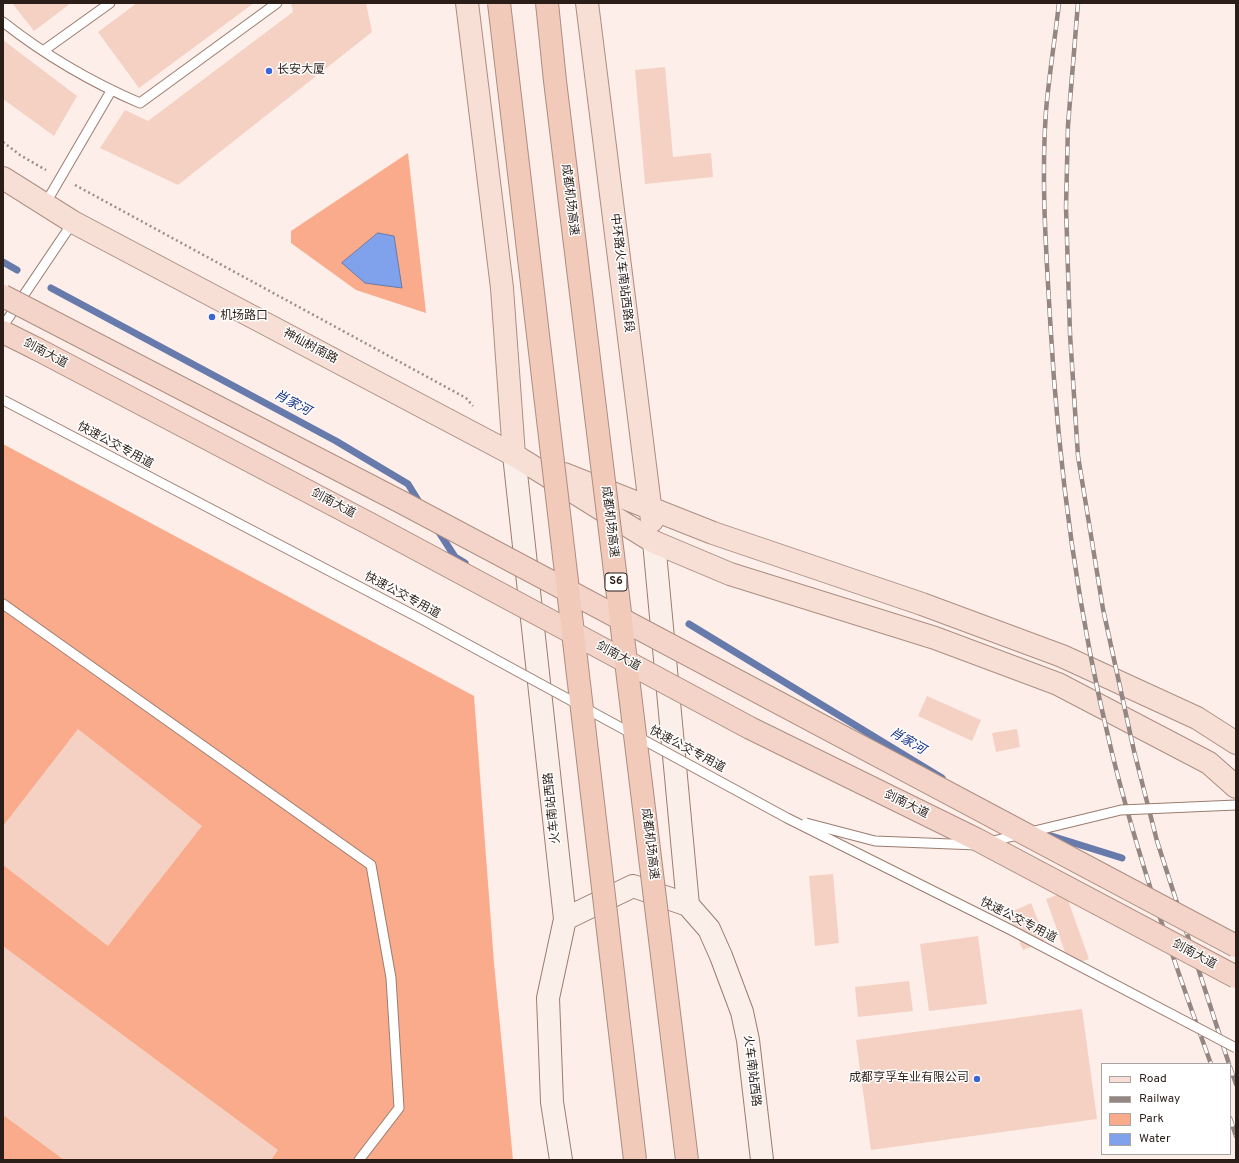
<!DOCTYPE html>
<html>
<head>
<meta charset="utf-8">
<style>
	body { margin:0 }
	#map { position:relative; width:1239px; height:1163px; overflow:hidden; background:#fdeee9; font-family:Overpass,sans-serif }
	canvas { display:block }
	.frame { position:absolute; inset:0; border:4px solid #2b1e19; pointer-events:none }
	.legend { position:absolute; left:1101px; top:1063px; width:130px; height:92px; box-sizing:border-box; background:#fff; border:1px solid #aaa5a3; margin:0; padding:5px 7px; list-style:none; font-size:12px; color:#2b1e19 }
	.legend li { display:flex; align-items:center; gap:8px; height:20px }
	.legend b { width:20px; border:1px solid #aaa5a3 }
</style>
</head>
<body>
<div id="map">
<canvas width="1239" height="1163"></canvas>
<div class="frame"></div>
<ul class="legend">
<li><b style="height:5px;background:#f7dfd6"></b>Road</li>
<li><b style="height:5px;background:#948681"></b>Railway</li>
<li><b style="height:11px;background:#faab8b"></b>Park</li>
<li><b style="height:11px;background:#80a1eb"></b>Water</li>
</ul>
</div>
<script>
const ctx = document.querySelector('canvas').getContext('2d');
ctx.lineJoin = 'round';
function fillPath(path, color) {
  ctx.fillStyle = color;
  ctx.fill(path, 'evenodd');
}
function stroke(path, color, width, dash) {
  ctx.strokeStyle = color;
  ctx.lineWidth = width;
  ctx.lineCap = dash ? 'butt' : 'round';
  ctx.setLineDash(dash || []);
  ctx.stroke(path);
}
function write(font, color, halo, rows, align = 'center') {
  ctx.font = font + ' Overpass,"Noto Sans SC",sans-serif';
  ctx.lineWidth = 3;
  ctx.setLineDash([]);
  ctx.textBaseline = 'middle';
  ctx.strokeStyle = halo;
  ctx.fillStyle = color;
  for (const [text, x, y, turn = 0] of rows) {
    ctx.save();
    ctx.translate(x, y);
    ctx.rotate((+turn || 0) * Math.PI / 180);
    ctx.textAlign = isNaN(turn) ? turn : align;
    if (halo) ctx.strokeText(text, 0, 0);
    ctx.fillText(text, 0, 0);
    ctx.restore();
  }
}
const green = new Path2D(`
	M408,153l18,160 -70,-23 -65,-47v-12z
	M3,444l471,252 20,267 19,197h-510z`);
const water = new Path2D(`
	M378,233l16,3 8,52 -37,-5 -23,-20z`);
const stream = new Path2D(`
	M3,262l14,8
	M51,288l285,153 72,43 13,21
	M437,529l18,28 10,6
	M689,624l253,154
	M1045,834l77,24`);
const building = new Path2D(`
	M12,3h59l-37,28z
	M137,3h117l-115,85 -41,-56z
	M291,3h75l6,29 -194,153 -78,-37 25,-38 23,11 145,-109z
	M3,40l74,56 -23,40 -51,-37z
	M665,67l8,90 38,-4 2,24 -68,7 -10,-114z
	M927,696l54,24 -9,21 -54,-25z
	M78,729l124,97 -94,120 -105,-81v-39z
	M1017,729l3,18 -24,5 -4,-19z
	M833,874l6,69 -24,3 -6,-70z
	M1065,892l24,67 -19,7 -24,-67z
	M1031,903l15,37 -23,10 -16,-36z
	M978,936l9,68 -58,7 -9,-67z
	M3,946l275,204 -7,10h-207l-61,-45z
	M909,981l4,30 -55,6 -3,-30z
	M1082,1009l15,110 -226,31 -15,-110z`);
const path = new Path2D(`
	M3,142l17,13 26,15
	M75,185l391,213 7,8`);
const service = new Path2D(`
	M3,22c42,33 88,60 137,81l137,-100
	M43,51l67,-48
	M44,206l67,-115
	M3,326l70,-104
	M3,604l368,261 20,113 8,130 -40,52`);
const secondary = new Path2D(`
	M514,455l51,464 -17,79 4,104 9,58
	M654,542l34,363 21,24 12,27 21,56 6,28 14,120
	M565,919l68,-33 55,19`);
const primary = new Path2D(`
	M467,3l35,285 12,167
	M587,3l65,518
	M3,178l70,44 441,233 140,87 76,32 205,64 123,46 151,79 27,24
	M564,474l149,59 209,71 140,52 135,62 39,25`);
const trunk = new Path2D(`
	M3,332l34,17`);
const rail = new Path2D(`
	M1059,3c-4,36 -10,72 -13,108 -5,68 0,138 4,207 8,146 27,293 62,435 26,105 62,209 99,311
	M1078,3l-10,122 -2,82 4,127 8,122 25,153 31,142 23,90 72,223
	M1230,1067l6,17
	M1230,1118l6,18`);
const serviceBridge = new Path2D(`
	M3,400l420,220 364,198 224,112 225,118
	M806,823l69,18 102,4
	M989,842l132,-32 115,-5`);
const trunkBridge = new Path2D(`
	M3,296l400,207 833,443
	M37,349l333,175 380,204 226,111 260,138`);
const motorwayBridge = new Path2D(`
	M499,3l136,1157
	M547,3l8,78 132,1079`);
const markers = [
	[269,71,4,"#3a65d6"],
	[212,317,4,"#3a65d6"],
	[977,1079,4,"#3a65d6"]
];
const shields = [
	[616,582,22]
];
const shieldNames = [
	["S6",616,582]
];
const poiNames = [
	["长安大厦",277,71],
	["机场路口",220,317],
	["成都亨孚车业有限公司",969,1079,"right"]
];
const streetNames = [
	["成都机场高速",569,200,83],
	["中环路火车南站西路段",621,273,83],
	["神仙树南路",310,347,28],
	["剑南大道",45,354,28],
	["快速公交专用道",115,446,28],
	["剑南大道",333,504,28],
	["成都机场高速",609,522,83],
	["快速公交专用道",402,596,28],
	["剑南大道",618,657,28],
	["快速公交专用道",687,750,28],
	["剑南大道",906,805,26],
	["火车南站西路",553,808,-96],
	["成都机场高速",649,844,83],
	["快速公交专用道",1018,921,27],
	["剑南大道",1194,955,28],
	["火车南站西路",751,1071,83]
];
const waterNames = [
	["肖家河",292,404,28],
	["肖家河",907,742,31]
];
fillPath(green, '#faab8b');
fillPath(water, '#80a1eb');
stroke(water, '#667aac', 1);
stroke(stream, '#667aac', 7);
fillPath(building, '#f5d1c3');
stroke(service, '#9c7c6f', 11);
stroke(secondary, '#9c7c6f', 24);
stroke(primary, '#ac8e82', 24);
stroke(trunk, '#ac8e82', 24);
stroke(path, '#9b8d88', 2.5, [2, 3]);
stroke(service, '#fff', 9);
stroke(secondary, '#fbefea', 22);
stroke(primary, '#f7dfd6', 22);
stroke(trunk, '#f4d4c8', 22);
stroke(rail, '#948681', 4.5);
stroke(rail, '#fff', 3, [9]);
stroke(serviceBridge, '#9c7c6f', 11, []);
stroke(trunkBridge, '#ac8e82', 24, []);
stroke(motorwayBridge, '#ac8e82', 24, []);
stroke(serviceBridge, '#fff', 9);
stroke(trunkBridge, '#f4d4c8', 22);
stroke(motorwayBridge, '#f2caba', 22);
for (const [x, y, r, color] of markers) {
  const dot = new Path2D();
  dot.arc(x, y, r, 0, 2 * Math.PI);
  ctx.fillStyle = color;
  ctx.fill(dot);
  stroke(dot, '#fff', 1.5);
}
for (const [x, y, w] of shields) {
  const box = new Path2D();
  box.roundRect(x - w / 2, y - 9, w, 18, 3);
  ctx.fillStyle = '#fff';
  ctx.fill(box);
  stroke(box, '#2b1e19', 1);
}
write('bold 11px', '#2b1e19', null, shieldNames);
write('12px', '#2b1e19', '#fff', poiNames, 'left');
write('12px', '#2b1e19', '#fff', streetNames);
write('italic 13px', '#153285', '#fff', waterNames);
</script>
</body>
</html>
